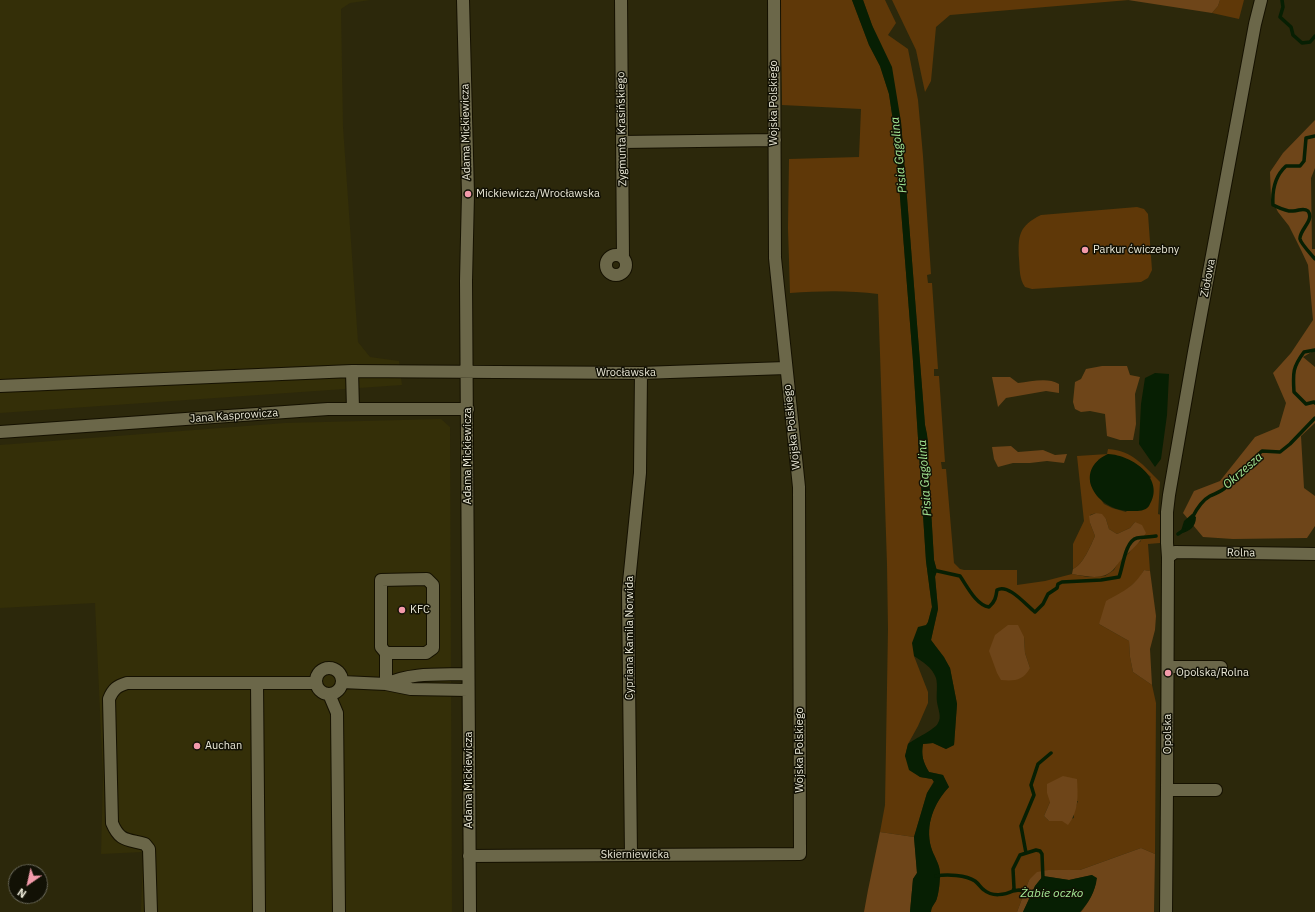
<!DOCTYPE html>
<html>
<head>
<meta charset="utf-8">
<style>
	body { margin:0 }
	#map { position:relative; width:1315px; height:912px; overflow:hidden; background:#2c280b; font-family:"IBM Plex Sans",sans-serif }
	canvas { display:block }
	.north { position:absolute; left:8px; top:864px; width:40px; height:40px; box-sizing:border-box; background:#121105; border:1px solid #686759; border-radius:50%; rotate:214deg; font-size:11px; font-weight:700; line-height:16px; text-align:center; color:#eae8d7 }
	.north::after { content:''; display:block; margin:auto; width:14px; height:18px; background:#f39aaa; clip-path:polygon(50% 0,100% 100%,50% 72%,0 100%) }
</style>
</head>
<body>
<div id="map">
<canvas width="1315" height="912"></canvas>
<div class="north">N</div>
</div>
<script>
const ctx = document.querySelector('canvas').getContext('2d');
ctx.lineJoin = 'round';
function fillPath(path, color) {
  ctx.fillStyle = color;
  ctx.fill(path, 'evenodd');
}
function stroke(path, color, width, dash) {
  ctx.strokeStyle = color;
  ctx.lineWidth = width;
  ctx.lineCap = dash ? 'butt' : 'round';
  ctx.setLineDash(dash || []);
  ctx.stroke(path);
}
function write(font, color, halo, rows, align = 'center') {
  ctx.font = font + ' "IBM Plex Sans",sans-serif';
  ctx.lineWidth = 3;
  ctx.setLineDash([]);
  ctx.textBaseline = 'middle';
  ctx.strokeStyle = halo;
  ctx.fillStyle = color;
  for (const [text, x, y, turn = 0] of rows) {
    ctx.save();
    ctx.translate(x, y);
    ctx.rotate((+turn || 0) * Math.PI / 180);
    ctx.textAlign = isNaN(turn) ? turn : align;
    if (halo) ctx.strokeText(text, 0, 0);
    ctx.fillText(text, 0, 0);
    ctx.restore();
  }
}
const built = new Path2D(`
	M0,0h370l-20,3 -9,6 2,118 15,215 12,15 29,4 3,24 -402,28z
	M441,419l9,8 2,485h-311l2,-60 -42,2 2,-78 -8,-173 -95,5v-163l285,-22z`);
const green = new Path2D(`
	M780,0h72l17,45 11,21 9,28 6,40 18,227 13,200 6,46 -4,15 -14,34 14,36v11l-10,23 -10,18 -3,12 15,21 12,2 2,2 -7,12 -13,44 -34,-5 5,-27 3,-176 -1,-65 -9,-270c-29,-4 -59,-3 -88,-1l-2,-65 1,-69 70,-2 2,-48 -79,-4z
	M863,0h22l11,23 -8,12 20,14 10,51 5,56 8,118 -4,1 1,8h4l6,86h-4v7h5l6,86h-4l1,7h4l8,94 6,6 4,1h53v15l28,-4 27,-7 16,3 17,-1 9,-6 5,-9 10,-8 5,-7 7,-5 -6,-19 -5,6 -13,6 -8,-5 -3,-10 -10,-6 -6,2v8l5,13c-4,9 -12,29 -22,33v-25l11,-23 -7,-65 31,-2 -9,5 -6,9 -3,10 1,7 13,19 8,4 14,4 25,-35c-14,-13 -24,-20 -44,-23l1,-5c25,2 35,16 52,33l-2,32 3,1 -1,28 -12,1 2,27 -6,-1 -5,9 -14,12 -26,33 30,17 1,16 3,15 19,13 4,18 -1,151 -14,-6 -61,22h-32l-19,10 -12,32h-86c0,-6 5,-9 6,-14 2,-7 3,-17 3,-25 0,-9 -7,-18 -9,-26 -6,-23 3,-44 18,-60l-6,-12 -14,-3c-6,-10 -8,-17 -6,-28l10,-1 13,6 8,-4 3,-41 -7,-36 -19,-28 7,-31 -3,-33 2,-5 -3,-11 -6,-101c1,-10 -1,-24 -3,-34l-24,-303 -29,-97zM1024,637l1,16 5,15 -33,5zM1078,801l-4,10v7l-12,3h-13l-5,-5 6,-14z
	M892,0h237l-179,15 -14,12 -5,54 -6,11 -9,-42z
	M1220,0h24l-5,19 -27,-6 6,-7z
	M1137,207l7,2 4,5 4,56 -4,8 -7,4 -109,7 -7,-2c-6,-9 -5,-17 -6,-28 -1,-22 -1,-33 22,-44z`);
const forest = new Path2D(`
	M1128,0h92l-2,6 -6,7z
	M1315,120v48l-4,10 1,71h3v101l-12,7 12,10v56l-14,13 3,52 11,8v30l-8,12 -74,1 -30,-2 -20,-24 11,-22 26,-10 35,-44 24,-10 7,-24 -13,-30 18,-20 22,-33 -5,-55 -7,-15 -12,-24 -11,-14 -7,-14 -1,-26 13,-19z
	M1102,366h25l3,9 10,2 -5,17 1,30 -3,16h-13l-13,-4 -2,-22 -15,-3 -9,1 -6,-3 -2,-7 2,-20 6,-3 5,-10z
	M992,377h18l8,6c13,-1 29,-6 41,1v9l-13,-2 -40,7 -8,9z
	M1011,446l7,6 25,-2 12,5 12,-1 -3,9 -17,-2 -17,2h-17l-15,4 -4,-8 -2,-12z
	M1096,513l6,1 4,5 3,10 8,5 13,-6 5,-6 7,3 4,8c-7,11 -16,18 -25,27 -3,3 -5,7 -8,10 -11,11 -27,6 -41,4l1,-5c10,-4 18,-24 22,-33l-5,-13 -1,-7z
	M1144,570l6,1 6,45 -1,14 -5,19 2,36 -19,-13 -3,-15 -1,-16 -30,-17 7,-23c16,-9 28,-14 38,-31z
	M1008,625h10l6,12 1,16 5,15c-7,13 -16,13 -29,12l-4,-7 -8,-22 6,-16z
	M1063,776l14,3c1,17 2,32 -9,46l-6,-4h-13l-5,-5 6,-14 -3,-9v-9z
	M880,832l34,5 3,36 -4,6 -3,33h-46l4,-22z
	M1141,848l14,6 -1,58h-73c8,-11 11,-15 15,-29l-4,-8 -23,5 -26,-4 -8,10 -12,26h-6l12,-32 8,-8 11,-2h32z`);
const water = new Path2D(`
	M852,0h11l9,25 20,42 9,55 24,303c3,11 4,23 3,34l6,101 3,11 -2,6 3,32 -7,31 13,17 6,11 7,36 -3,41 -8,4 -13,-6 -10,1c-2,11 0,18 6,28l14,3 6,12c-15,16 -24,38 -18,60 2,8 9,17 9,26 0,8 -1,18 -3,25 -1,5 -6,8 -6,14h-21l3,-33 4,-6 -3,-36 13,-44 7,-11 -2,-3 -12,-2 -11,-7 -4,-14 3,-12c6,-5 28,-15 30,-21 4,-6 0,-14 -1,-21 -1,-7 1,-17 -1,-24 -4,-11 -13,-16 -22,-22l-2,-13 6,-16 8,-2 2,-3 4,-15 -6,-46 -13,-200 -18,-227 -6,-40 -9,-28 -11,-21z
	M1155,373l14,1 -2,41 -6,44 -6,8 -16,-23 2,-40 4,-26z
	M1108,454c24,1 59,25 41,52 -4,5 -10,5 -16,5 -35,2 -63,-39 -25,-57z
	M1192,514l4,3c0,9 -6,15 -15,16v-2l3,-10z
	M1092,875l5,3c-2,14 -8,24 -17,34h-57l12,-26 8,-10 26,4z`);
const stream = new Path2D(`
	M1282,0l1,7 -3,10 11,10 2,8 9,8 8,-1 5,-6
	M1315,136l-9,2 -2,23 -4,5h-14c-11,10 -14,24 -13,39 5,2 14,7 20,6 6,0 10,-4 15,0 7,9 -9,19 -8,28 1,5 11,15 15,20
	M1315,350l-11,2c-12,16 -11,22 -10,40l12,12 8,-2 1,1
	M1192,518c4,-8 9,-17 18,-22 6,-3 11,-4 16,-9 13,-11 23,-25 36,-36l18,1 10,-8 25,-26
	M1178,534l6,-4
	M933,570l27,6c7,10 16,29 29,31 6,-5 7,-10 8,-17 11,-7 29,15 38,22l8,-8 5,-10 9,-6 1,-4 4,-2 39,-2 18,-3c4,-10 6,-36 18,-39 6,-1 13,-1 19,-2
	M1026,853l-5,-27 13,-31 -3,-10 7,-21 13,-11
	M936,876c11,-2 30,-1 39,5 4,3 6,7 9,9 8,7 21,5 29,1l1,-3 -1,-19 7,-14 16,-5 4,1 2,3 1,25
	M1013,891l6,-1 13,4`);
const minor = new Path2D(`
	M463,0l5,194 -2,87 4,631
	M621,0l2,258
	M622,142l153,-2
	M606 265a10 10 0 1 1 20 0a10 10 0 1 1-20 0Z
	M352,371l289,2 145,-5
	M0,386l352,-15 1,38
	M0,432l328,-23h140
	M1168,557l7,-5 140,2
	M386,653h40l7,-5v-63l-6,-6 -46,1v67l5,6v31
	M1168,667h53
	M316 681a13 13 0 1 1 26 0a13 13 0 1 1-26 0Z
	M342,682l44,2 25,5 57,1
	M386,684c26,-12 54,-9 82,-10
	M329,694l8,19 2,199
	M1167,790h49
	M631,855l-3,-263 12,-119 1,-100
	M469,856l331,-2 -1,-367 -24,-229 -1,-258
	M151,912l-2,-63 -4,-5c-18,-5 -25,-2 -33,-21l-3,-124c4,-10 8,-13 18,-16h130
	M259,912l-2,-229h59
	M1166,912l1,-122 1,-233 -1,-14v-31l2,-17 25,-143 61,-328 6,-24`);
const markers = [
	[468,194,4,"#f39aaa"],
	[1085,250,4,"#f39aaa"],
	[402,610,4,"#f39aaa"],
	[1168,673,4,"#f39aaa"],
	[197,746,4,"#f39aaa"]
];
const streetNames = [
	["Wojska Polskiego",774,103,-90],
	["Zygmunta Krasińskiego",622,129,-91],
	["Adama Mickiewicza",466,132,-91],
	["Ziołowa",1208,278,-79],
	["Wrocławska",626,373],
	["Jana Kasprowicza",234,416,-4],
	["Wojska Polskiego",792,427,-96],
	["Adama Mickiewicza",468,456,-90],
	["Rolna",1241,553,1],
	["Cypriana Kamila Norwida",630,638,-90],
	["Opolska",1168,734,-90],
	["Wojska Polskiego",800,750,-90],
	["Adama Mickiewicza",469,780,-90],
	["Skierniewicka",635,855]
];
const poiNames = [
	["Mickiewicza/Wrocławska",476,194],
	["Parkur ćwiczebny",1093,250],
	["KFC",410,610],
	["Opolska/Rolna",1176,673],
	["Auchan",205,746]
];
const waterNames = [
	["Pisia Gągolina",899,155,-96],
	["Okrzesza",1243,471,-41],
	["Pisia Gągolina",925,478,-94],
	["Żabie oczko",1052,894]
];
fillPath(built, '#342f08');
fillPath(green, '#5f3808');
fillPath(forest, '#6e4519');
fillPath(water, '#071f03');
stroke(stream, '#071f03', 3.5);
stroke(minor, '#151100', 14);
stroke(minor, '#6b6749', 12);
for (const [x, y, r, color] of markers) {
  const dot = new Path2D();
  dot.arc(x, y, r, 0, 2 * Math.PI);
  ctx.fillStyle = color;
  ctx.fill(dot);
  stroke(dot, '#121105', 1.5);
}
write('11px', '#eae8d7', '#121105', streetNames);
write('11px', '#eae8d7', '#121105', poiNames, 'left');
write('italic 12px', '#a5e995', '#121105', waterNames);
</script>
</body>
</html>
